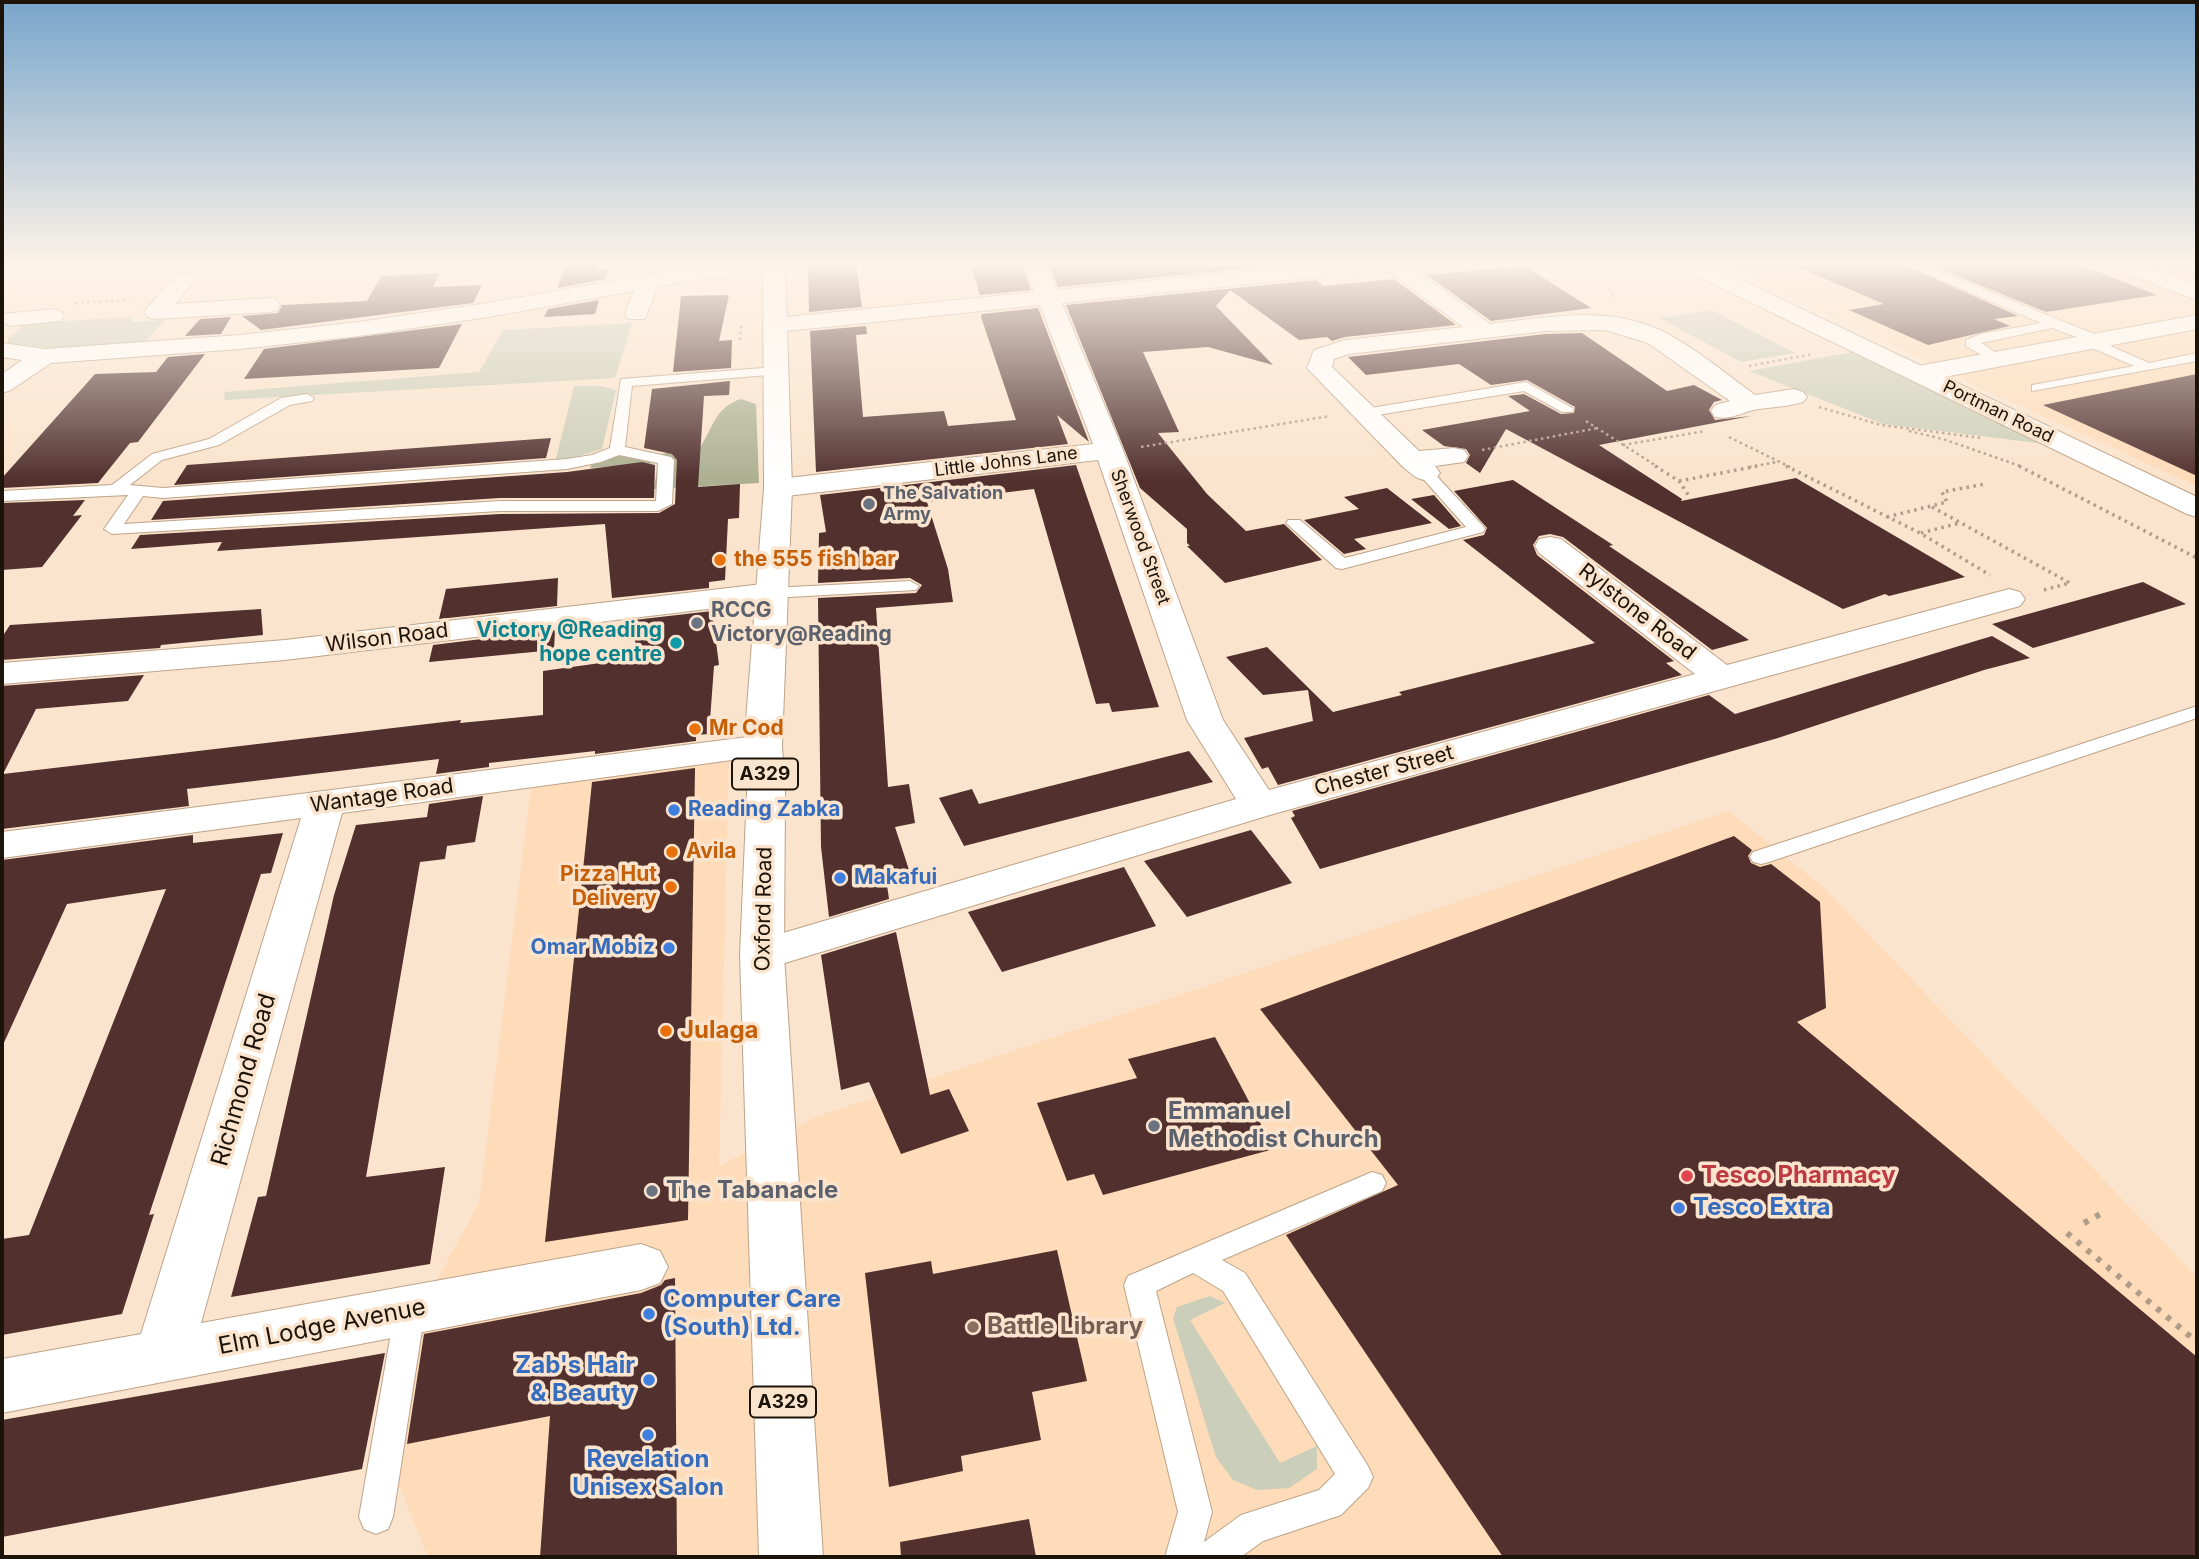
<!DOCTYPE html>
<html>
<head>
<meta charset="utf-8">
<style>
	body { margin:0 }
	#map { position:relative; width:2199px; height:1559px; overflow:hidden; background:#fbe4cd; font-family:Inter,sans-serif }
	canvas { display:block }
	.frame { position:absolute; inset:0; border:4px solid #1c1309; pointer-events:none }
</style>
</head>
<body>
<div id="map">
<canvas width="2199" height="1559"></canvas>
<div class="frame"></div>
</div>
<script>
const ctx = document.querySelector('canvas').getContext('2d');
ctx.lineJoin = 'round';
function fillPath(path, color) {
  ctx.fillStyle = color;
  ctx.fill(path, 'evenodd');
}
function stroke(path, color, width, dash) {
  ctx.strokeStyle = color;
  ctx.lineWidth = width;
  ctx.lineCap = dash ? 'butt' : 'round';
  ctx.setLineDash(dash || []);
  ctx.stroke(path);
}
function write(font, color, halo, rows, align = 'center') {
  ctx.font = font + ' Inter,sans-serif';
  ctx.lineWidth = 7;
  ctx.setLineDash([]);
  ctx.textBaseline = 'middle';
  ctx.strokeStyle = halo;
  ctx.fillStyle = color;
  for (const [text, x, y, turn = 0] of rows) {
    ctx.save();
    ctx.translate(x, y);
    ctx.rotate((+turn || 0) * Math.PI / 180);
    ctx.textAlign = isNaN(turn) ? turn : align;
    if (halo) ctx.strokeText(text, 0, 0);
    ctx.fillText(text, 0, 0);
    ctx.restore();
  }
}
const built = new Path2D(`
	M1718,262h447l32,11v213l-199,-90z
	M729,757l-10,409 99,-50 911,-305 95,77 373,389v280h-1769l-43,-107 26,-123 68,-124 53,-423z`);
const green = new Path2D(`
	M1711,310l84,43 -54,9 -82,-44z
	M134,317l-3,5 34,-2 -22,25 -86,4 -49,-6v-5l19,-15z
	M632,323l-17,55 -390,22 -1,-8 255,-20 24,-42z
	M1852,352l194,92 -163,-20 -134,-53z
	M574,386h26l16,4 -14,59 -47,14z
	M1210,1296l15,7 -35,17 90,143 37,-17v23l-28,19 -32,2 -24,-10 -17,-23 -43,-139 4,-11z`);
const forest = new Path2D(`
	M741,399l15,5 3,79 -105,6 4,-26 -68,5 5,-12 30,-7 12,10 64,-13c13,-21 15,-39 40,-47z`);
const building = new Path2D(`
	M808,262h48l6,45 -53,5z
	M970,262h51l10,28 -51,5z
	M1048,262h251l2,1 -243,24z
	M1786,262h112l120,54 -24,3 16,7 -82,19 -79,-35 35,-6z
	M1923,262h150l84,33 -111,17z
	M598,263l-2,7 13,-1 -4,10 -48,9 10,-23z
	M1525,266l66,42 -100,13 -64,-46z
	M440,273l-7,14 49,-2 -9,18 -212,27 -19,-14 36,-3 4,-8 85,-4 14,-25z
	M1394,279l62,46 -111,12 -13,4 -5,-4 -28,3 -69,-50 -14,16 57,59 -65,-18 -65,5 36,80 -21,1 49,61 39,37 38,-7 38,36 -97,23 -38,-37h3l-3,-3v-14l-47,-41 -74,-183 251,-25 6,6z
	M729,295l-10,46 13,-1 -1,28 -58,4 8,-76z
	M599,300l-4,14 -51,3 4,-8z
	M1038,308l51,134 -32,-27 11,29 -252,28 -6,-141 56,-5 1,8 -11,1 7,82 81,-6 4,15 68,-6 -35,-103 1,-3z
	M231,317l-10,17 -36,2 15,-17z
	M462,324l-23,44 -195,11 20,-30z
	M1582,333l85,58 27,-6 28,15 -8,2 -5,8 6,10 36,-4 -152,29 83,54 -1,2 115,-23 169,99 -76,19 -4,-2 -42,15 -337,-180 -26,44 -14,-10 4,-8 -4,-6 -22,-3 -22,-16 108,-19 -22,-15 16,-2 37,20 13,-1 1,-6 -48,-27 -36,5 -32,-21 -93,11 -18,-18 197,-23z
	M205,354l-67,88 -8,1 -32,40 -96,5v-10l93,-104 61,-2 12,-15z
	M2197,374v102l-154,-71z
	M730,381l-1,14 -25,1 -6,91 42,-3 -1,34 -11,1 -3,61 -16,2v6l-97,10 -7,-74 -388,27 5,-9 -91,7 9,-14 360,-21 159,-1 16,-9 2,-44 -5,-6 -28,-6 8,-59z
	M551,438l-5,20 -372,27 13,-20z
	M642,462l13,3 -1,33h-154l-349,22 12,-19 404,-29z
	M1076,465l83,242 -47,5 -3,-9 -13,1 -62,-215 -107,13 21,67 5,33 -77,6 12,179 21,-3 6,39 -20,4 15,46 -24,5 3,21 -60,18 -8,-70 -3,-249 98,-5 6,-8 -12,-7 -92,5 1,-50 7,-1 -6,-37z
	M1513,480l100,65 -4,1 140,94 -37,10 -149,-113 -13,-3 -11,2 -6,9 4,10 137,106 -8,2 16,12 -404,110 -10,-18 -6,2 -18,-31 69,-17 -5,-31 -45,5 -37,-38 41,-10 66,65 69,-17 -3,-3 196,-49 -132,-103 21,-5 3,-7 -33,-37z
	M1387,488l45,35 -78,16 12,10 -22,5 -40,-34 55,-11 -15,-12z
	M1434,495l27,31 -12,3 -38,-30z
	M85,500l-12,16 9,-1 -40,52 -40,3v-67z
	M558,578l-1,28 -118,13 7,-30z
	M2143,582l43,22 -153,44 -41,-24z
	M261,609l2,26 -102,10 -1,3 -158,12v-23l8,-12z
	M712,611l7,54 -5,1 -5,68 -13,1v6l-101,13v-3l-106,12v4l-53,7 3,-15 -252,30 2,17 -187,23v-143l142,-11 -16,26 -92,8 -33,65 458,-54 -1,3 83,-8v-44l93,-13 -2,-38z
	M555,630l-1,20 -125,12 4,-17z
	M1992,636l38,22 -46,12 -206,68 -458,131 -29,-51 4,-2 -3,-5 417,-116 26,19z
	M1189,751l24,31 -249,64 -25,-48 33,-9 7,15z
	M695,768l-7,452 -143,22 47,-460z
	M483,796l-8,46 -28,4 -2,13 -25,3 -54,315 79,-10 -15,97 -199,33 27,-100 8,-1 68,-301 22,-70 71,-8 2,-13z
	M1251,830l41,53 -105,34 -43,-56z
	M283,833l-12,40 -10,1 -112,341 5,-1 -32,100 -120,21v-96l27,-4 137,-346 -99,15 -65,143v-187l191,-25v8z
	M1734,836l18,14 -4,6 3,7 9,4 11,-3 49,38 6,106 -29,14 400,335v200h-694l-217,-322 112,-50 -138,-176z
	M1124,867l32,59 -154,46 -34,-60z
	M896,932l34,163 19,-6 20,42 -68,23 -32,-72 -28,8 -20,-135z
	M1215,1037l59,112 -171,46 -9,-21 -27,7 -30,-78 100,-25 -9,-19z
	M1057,1250l30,131 -55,11 9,48 -80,16 2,15 -74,16 -24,-214 66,-12 2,13z
	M675,1278l2,279h-137l10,-141 -143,28 17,-110 217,-41 20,-8 4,-5z
	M385,1353l-23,116 -360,68v-117z
	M1029,1519l7,38h-135l-1,-15z`);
const pathFar2 = new Path2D(`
	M1575,262l30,22 11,14
	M75,303l55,-3
	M740,340l1,-13h5
	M1749,366l64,-12
	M1819,407l62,18 101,13
	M1586,421l72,46
	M1909,431l34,8 80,28
	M1729,437l61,30
	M1623,445l82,-14
	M1141,447l189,-31
	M1482,450l116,-22
	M1749,467l28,-5`);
const pathFar1 = new Path2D(`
	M1655,466l24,15 10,15
	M1786,466l134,67 70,42
	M2019,466l178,92
	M1679,481l79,-15
	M1932,507l138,76 -30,8
	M1887,517l60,-15 -5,-10 43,-8
	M1921,533l39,-10`);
const path = new Path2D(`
	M2084,1223l22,-12
	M2067,1233l130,109`);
const service = new Path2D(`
	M1900,262h16l188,76v5l45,20 48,-10v8l-165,30v-6l102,-19 -49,-21v-5l-33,-12 -71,15 25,16 -2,3h-10l-28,-16v-6l15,-6 60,-11z
	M776,367l7,4 -2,3 -149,12 -7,61 46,10 3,3 -2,44 -14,7h-158l-388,23 -8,-5 24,-34 -126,6v-10l110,-6 40,-31 57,-15 72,-41 26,-4 7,4 -2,3 -22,4 -71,40 -57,15 -32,25 33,3 404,-29 25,-4 18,-7 11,-69zM619,455l39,8 -2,38h-156l-376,23 19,-28 20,2 404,-29 34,-7z
	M1526,382l48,27 -2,3h-10l-38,-21 -159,26 -7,-4 7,-4z
	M1426,468l5,2 52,56 2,3 -2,3 -141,37 -6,-1 -50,-45 2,-3h12l45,38 121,-31 -48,-54z
	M910,581l9,5 -3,4 -145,8 -9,-5 9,-5z
	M2197,706v12l-428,144 -8,2 -8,-2 -3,-5 3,-5z
	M1372,1172l10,3 4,8 -4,8 -160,69 23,13 123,193 5,11 -5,11 -27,27 -78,26 -22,16h-76l13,-45 -54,-227 4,-9zM1193,1273l30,18 112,183 -16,16 -78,25 -37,27 8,-30 -56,-221z
	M410,1297l11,4 4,9 -32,207 -5,12 -12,5 -12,-5 -5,-12 36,-207 4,-9z`);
const minor = new Path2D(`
	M754,262h26l5,5 -3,5 -8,1 -73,6 -43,7 -13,33h-16l-4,-5 9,-23 -146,26 -129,19 -119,13 -189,14 -40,27 -9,3v-19l20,-14 -20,-3v-14l43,6 195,-14 119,-13 129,-19 213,-38z
	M1023,262h22l11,28 283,-28h74l-3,4 80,58c58,-7 121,-20 176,9 32,17 60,41 89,62l39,-6 9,3 4,5 -4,5c-16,5 -34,5 -50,8 -14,4 -24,10 -38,7l-4,-6 4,-6 15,-4 -82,-58 -43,-13 -60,1 -196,23 -15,5 -2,8 87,84 35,-3 10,2 4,6 -4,6 -29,4 5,7 -4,6c-17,4 -22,-3 -34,-13l-95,-98 7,-18 31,-10 118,-13 -76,-57 -325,33 61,147 100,270 46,70 426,-116 -156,-121 -4,-7 4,-7 11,-2 11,2 166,126 282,-76 11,3 5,7 -5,7 -747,208 -511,156 -16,-4 -6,-11 6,-11 490,-145 -49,-79 -89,-260 -320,37 -10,-3 -4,-6 4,-6 10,-3 315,-35 -53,-139 -263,27 -8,-2 -4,-5 4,-5 8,-2 258,-26z
	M2105,262h30l62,23v15l-89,-33z
	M183,274l8,2 3,5 -19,23 94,-6 8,2 3,5 -3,5 -8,2 -113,7 -8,-2 -4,-5 4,-5 27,-31z
	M52,309l8,2 4,5 -4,5 -49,5 -9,-4 1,-8z
	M2197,315v14l-279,53 -9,-3 -4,-5 4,-5 9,-3z
	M771,583l11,3 5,7 -5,7 -497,60 -283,24v-21l283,-23z
	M763,735l13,3 6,8 -6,8 -434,59 -141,510 440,-79 19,7 8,16 -8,16 -19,7 -639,123v-54l139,-25 160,-516 -299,40v-26z`);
const tertiary = new Path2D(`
	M1675,262h28l494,235v20l-10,-3 -509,-247z`);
const primary = new Path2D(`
	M763,262h22l7,226 -10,258 3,46 -1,163 39,602h-64l-19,-602 7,-163 -3,-46 20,-258z`);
const rail = new Path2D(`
	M2173,262l24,9`);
const markers = [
	[869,504,7,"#6b7280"],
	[720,560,7,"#e8710a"],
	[697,623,7,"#6b7280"],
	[676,643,7,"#0f9aa8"],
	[695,729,7,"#e8710a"],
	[674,810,7,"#3f7fe0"],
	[672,852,7,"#e8710a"],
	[840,878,7,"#3f7fe0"],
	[671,887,7,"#e8710a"],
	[669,948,7,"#3f7fe0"],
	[666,1031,7,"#e8710a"],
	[1154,1126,7,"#6b7280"],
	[1687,1176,7,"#e0444e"],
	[652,1191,7,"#6b7280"],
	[1679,1208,7,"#3f7fe0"],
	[649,1314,7,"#3f7fe0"],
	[973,1327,7,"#8d6e63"],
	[649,1380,7,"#3f7fe0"],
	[648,1435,7,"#3f7fe0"]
];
const farStreetnames = [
	["Portman Road",1998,412,26],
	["Little Johns Lane",1006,462,-7],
	["Sherwood Street",1140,537,70]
];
const farWorshipnames = [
	["The Salvation",883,494],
	["Army",883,515]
];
const shields = [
	[765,774,66],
	[783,1402,66]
];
const shieldNames = [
	["A329",765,774],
	["A329",783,1402]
];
const foodNames = [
	["the 555 fish bar",734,560],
	["Mr Cod",709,729],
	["Avila",686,852],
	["Pizza Hut",657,875,"right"],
	["Delivery",657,899,"right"]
];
const worshipNames = [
	["RCCG",711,611],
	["Victory@Reading",711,635]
];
const streetNames = [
	["Rylstone Road",1637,612,38],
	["Wilson Road",387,638,-7],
	["Chester Street",1384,771,-15],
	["Wantage Road",382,796,-8],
	["Oxford Road",764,909,-89]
];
const cultureNames = [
	["Victory @Reading",662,631],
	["hope centre",662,655]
];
const shopNames = [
	["Reading Zabka",688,810],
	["Makafui",854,878],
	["Omar Mobiz",655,948,"right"]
];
const nearFoodnames = [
	["Julaga",680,1031]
];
const nearStreetnames = [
	["Richmond Road",244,1080,-74],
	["Elm Lodge Avenue",322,1327,-11]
];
const nearWorshipnames = [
	["Emmanuel",1168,1112],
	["Methodist Church",1168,1140],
	["The Tabanacle",666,1191]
];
const nearHealthnames = [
	["Tesco Pharmacy",1701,1176]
];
const nearShopnames = [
	["Tesco Extra",1693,1208],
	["Computer Care",663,1300],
	["(South) Ltd.",663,1328],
	["Zab's Hair",635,1366,"right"],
	["& Beauty",635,1394,"right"],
	["Revelation",648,1460,"center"],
	["Unisex Salon",648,1488,"center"]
];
const nearEducationnames = [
	["Battle Library",987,1327]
];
fillPath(built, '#fedbb9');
fillPath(green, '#cbceb8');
fillPath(forest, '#acb091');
fillPath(building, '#51302e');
stroke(service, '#bea388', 2);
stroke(minor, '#bea388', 2);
stroke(tertiary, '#bea388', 2);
stroke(primary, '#bea388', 2);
stroke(pathFar2, '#ae9c89', 2.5, [2.5, 3.5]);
stroke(pathFar1, '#ae9c89', 3.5, [2.5, 4.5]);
stroke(path, '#ae9c89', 6, [5, 8]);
fillPath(service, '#fff');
fillPath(minor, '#fff');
fillPath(tertiary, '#fff');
fillPath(primary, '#fff');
stroke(rail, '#6d5f50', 5);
stroke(rail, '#fbe4cd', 3.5, [10]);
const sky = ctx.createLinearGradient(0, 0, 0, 480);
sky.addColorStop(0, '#78a5cb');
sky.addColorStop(0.55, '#fdf3e8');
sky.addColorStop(1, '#fdf3e800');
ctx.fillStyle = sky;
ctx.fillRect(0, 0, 2199, 480);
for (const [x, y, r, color] of markers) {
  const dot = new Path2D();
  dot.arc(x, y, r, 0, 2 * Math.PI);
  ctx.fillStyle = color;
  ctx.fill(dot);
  stroke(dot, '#fbe4cd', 2.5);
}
write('18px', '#1c1309', '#fbe4cd', farStreetnames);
write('bold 18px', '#5b616d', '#fbe4cd', farWorshipnames, 'left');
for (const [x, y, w] of shields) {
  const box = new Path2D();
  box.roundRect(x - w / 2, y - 15.5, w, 31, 5);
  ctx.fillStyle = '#fbe4cd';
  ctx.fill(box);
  stroke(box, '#1c1309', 2);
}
write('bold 19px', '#1c1309', null, shieldNames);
write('bold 21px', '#c56008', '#fbe4cd', foodNames, 'left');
write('bold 21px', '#5b616d', '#fbe4cd', worshipNames, 'left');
write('21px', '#1c1309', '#fbe4cd', streetNames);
write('bold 21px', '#0d838f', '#fbe4cd', cultureNames, 'right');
write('bold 21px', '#366cbe', '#fbe4cd', shopNames, 'left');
write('bold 24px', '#c56008', '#fbe4cd', nearFoodnames, 'left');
write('24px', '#1c1309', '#fbe4cd', nearStreetnames);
write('bold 24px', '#5b616d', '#fbe4cd', nearWorshipnames, 'left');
write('bold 24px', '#be3a42', '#fbe4cd', nearHealthnames, 'left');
write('bold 24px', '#366cbe', '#fbe4cd', nearShopnames, 'left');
write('bold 24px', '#785e54', '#fbe4cd', nearEducationnames, 'left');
</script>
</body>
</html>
